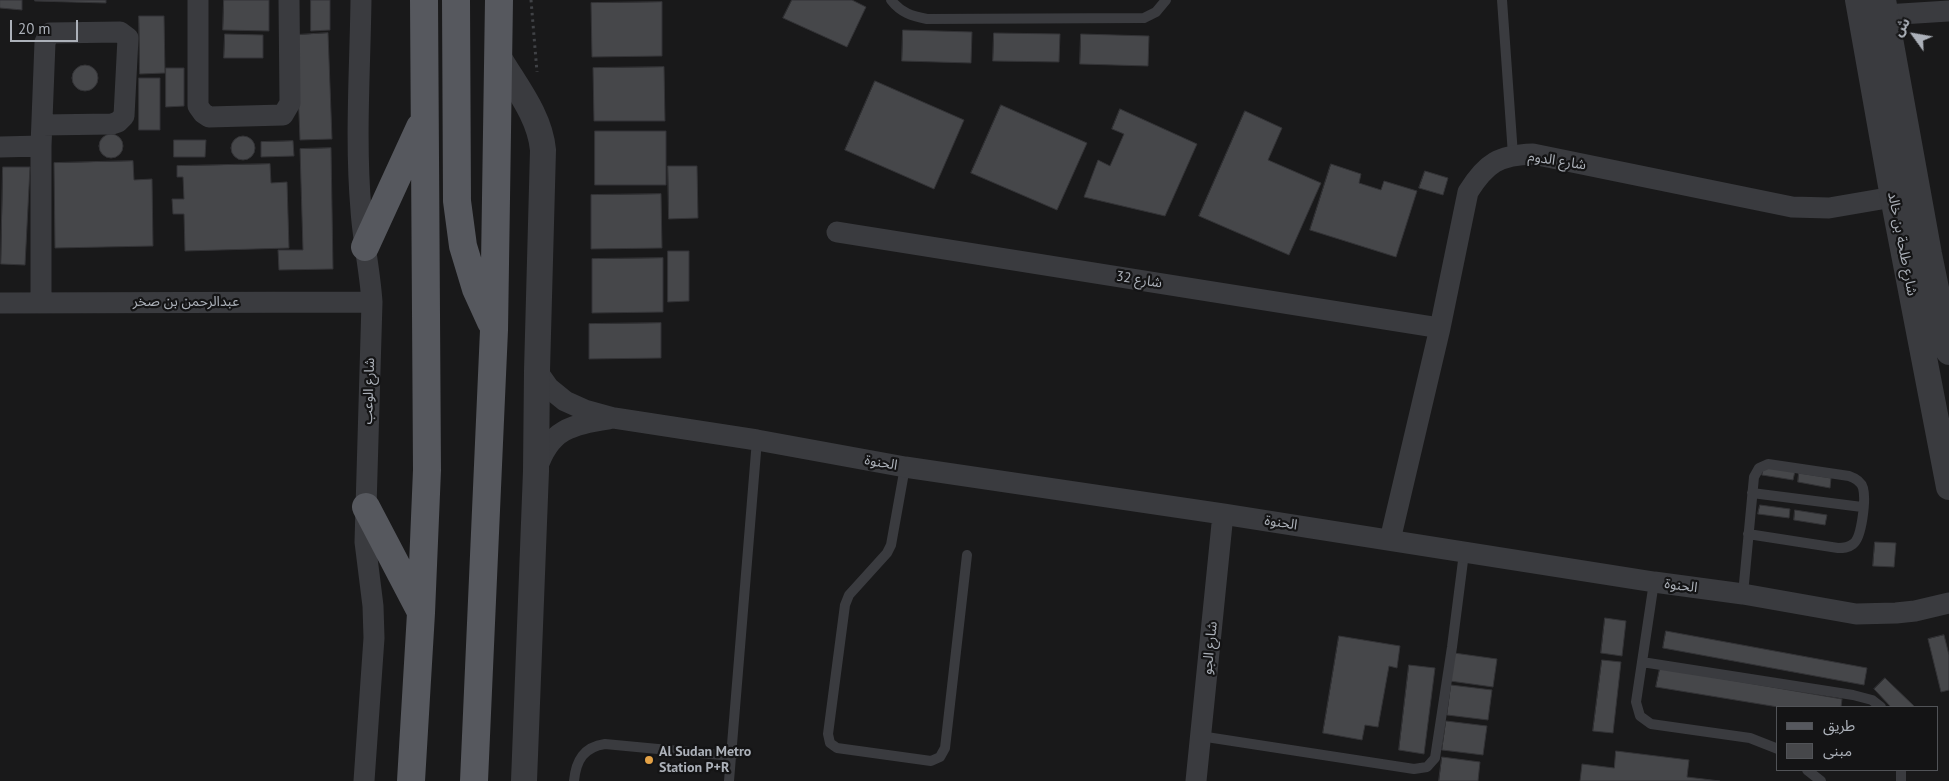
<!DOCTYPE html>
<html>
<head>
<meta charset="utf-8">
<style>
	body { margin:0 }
	#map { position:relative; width:1949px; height:781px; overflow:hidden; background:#19191a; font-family:"PT Sans","Noto Sans Arabic",sans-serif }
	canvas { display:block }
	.legend { position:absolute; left:1776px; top:706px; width:162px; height:65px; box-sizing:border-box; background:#141415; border:1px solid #515357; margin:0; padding:6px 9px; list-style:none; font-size:15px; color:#acb1b9 }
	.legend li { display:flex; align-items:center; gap:10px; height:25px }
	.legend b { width:25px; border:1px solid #515357 }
	.north { position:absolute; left:1889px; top:10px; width:50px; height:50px; -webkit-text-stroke:4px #141415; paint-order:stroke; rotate:302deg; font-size:14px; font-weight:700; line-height:20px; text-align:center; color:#acb1b9 }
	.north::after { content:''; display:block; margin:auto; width:18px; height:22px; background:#acb1b9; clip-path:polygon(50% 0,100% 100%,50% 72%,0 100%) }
	.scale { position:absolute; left:10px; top:20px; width:68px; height:22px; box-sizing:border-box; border:2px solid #acb1b9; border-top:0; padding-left:6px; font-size:15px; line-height:18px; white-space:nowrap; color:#acb1b9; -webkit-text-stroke:4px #141415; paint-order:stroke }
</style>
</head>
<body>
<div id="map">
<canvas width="1949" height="781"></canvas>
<ul class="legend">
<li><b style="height:6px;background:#56585e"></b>طريق</li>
<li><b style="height:14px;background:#46474a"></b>مبنى</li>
</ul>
<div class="north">ش</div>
<div class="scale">20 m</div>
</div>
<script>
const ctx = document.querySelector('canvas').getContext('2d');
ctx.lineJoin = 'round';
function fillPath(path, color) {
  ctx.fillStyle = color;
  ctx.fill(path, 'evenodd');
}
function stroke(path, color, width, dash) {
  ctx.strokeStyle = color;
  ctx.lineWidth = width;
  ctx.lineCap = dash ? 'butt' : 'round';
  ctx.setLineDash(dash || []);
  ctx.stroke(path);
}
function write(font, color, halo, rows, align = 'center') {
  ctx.font = font + ' "PT Sans","Noto Sans Arabic",sans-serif';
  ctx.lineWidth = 4.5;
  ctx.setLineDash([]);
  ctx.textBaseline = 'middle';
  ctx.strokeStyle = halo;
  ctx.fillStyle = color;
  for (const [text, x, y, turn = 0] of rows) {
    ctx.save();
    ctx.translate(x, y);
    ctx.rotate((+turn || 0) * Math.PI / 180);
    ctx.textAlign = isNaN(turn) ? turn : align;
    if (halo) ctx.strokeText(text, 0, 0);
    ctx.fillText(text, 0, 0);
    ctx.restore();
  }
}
const building = new Path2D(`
	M0,0h22v10l-22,-2z
	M35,0h71v3l-71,-2z
	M224,0h45v31l-46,-1z
	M311,0h19v30l-19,1z
	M792,0h60l14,7 -19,40 -64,-29z
	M662,2v54l-70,1 -1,-54z
	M139,16h25l1,57 -25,1z
	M903,30l69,2 -1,31 -69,-2z
	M328,33l4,106 -32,1 -4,-105z
	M994,33l66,1 -1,28 -66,-1z
	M225,34l38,1v23h-39z
	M1081,34l68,2 -1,30 -68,-2z
	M72 78a13 13 0 1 1 26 0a13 13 0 1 1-26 0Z
	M664,67l1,54h-71l-1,-53z
	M166,68h18v38l-18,1z
	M139,78h21v52h-21z
	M875,81l89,39 -30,69 -89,-39z
	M1001,105l86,38 -30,67 -86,-37z
	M1120,109l77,35 -32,72 -81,-19 14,-37 12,6 14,-32 -12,-5z
	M1245,111l37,17 -14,32 53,23 -32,72 -90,-39z
	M595,131h71v54h-71z
	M99 146a12 12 0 1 1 24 0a12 12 0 1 1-24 0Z
	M231 148a12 12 0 1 1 24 0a12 12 0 1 1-24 0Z
	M174,140h32l-1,17h-31z
	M293,141l1,15 -33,1v-15z
	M331,148l2,121 -54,1 -1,-20h25l-3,-101z
	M133,161l1,19 18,-1 1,67 -98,2 -1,-85z
	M270,164l1,19 16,-1 2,66 -104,3 -1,-37h-11l-1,-15h12l-1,-22h-6v-11z
	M1331,164l30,10 -2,9 22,7 3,-9 33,10 -21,66 -86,-27z
	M668,166h29l1,52 -29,1z
	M3,167h27l-5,98 -24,-1z
	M1425,171l23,7 -5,17 -24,-7z
	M661,194l1,54 -71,1v-54z
	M668,251h21v50l-21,1z
	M663,258v54l-71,1v-54z
	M661,323v35l-72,1v-35z
	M1764,466l31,5 -2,9 -31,-5z
	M1799,473l32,5 -1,10 -32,-6z
	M1760,505l30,4 -1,9 -31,-4z
	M1795,510l32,5 -2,10 -31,-5z
	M1875,542l21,1 -2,24 -21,-1z
	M1605,618l21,3 -4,35 -21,-3z
	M1666,631l201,37 -3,17 -201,-37z
	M1944,635l5,20v35l-8,2 -13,-53z
	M1339,636l61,10 -3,22 -8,-2 -11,61 -13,-2 -3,15 -39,-7z
	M1454,653l43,6 -4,28 -43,-6z
	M1602,660l19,2 -8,71 -20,-2z
	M1409,665l26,3 -11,86 -25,-4z
	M1660,668l182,31 -1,8h-63l-122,-20z
	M1885,678l30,29h-24l-17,-18z
	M1451,685l41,5 -4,30 -41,-5z
	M1446,721l41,5 -4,29 -41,-5z
	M1616,751l73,9 -2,17 33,4h-140l2,-17 32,4z
	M1442,757l38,5 -2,19h-39z`);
const path = new Path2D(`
	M531,0l6,72`);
const service = new Path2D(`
	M891,0c10,13 21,16 36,19l217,-1 12,-6 10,-12
	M1502,0l11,155
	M905,467l-14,78 -4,8 -38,42 -4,10 -17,129 2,9 7,5 94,13 9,-4 5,-9 22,-193
	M1752,493l110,14
	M1654,582l-18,120 4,14 11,8 99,14 28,11
	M1743,594l11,-117 5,-9 9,-4 81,12c6,2 12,5 14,12 3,11 -1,50 -10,56 -5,4 -10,4 -15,4l-90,-14
	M1642,662l211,33 19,5 9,7
	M1200,736l214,33 13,-2 8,-9 17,-111 12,-94
	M1807,770l14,11
	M1901,770v11
	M574,781c2,-21 10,-34 31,-37l127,12
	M729,781l28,-341`);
const minor = new Path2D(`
	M198,0v106l5,7 6,4 74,-2 7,-12 -1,-103
	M361,0c-1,70 -6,141 0,210 2,31 9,61 11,92l-7,240 8,64 1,32 -10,143
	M1869,16l80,-5
	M0,147l41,-1
	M837,232l603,96
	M0,303l372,-1
	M41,303v-157l4,-104 5,-9 70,-1 8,6 -4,78 -6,6 -6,2 -70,1
	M537,371l12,17 16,13 20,9 29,8 143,22 148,27 318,47 431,68 89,12 113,20 40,-1 19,-2 34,-8
	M537,469c13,-40 34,-44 72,-50
	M1390,540l50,-212 28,-136c18,-29 31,-37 65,-38l259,53 37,1 64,-11
	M1196,781l27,-267`);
const tertiary = new Path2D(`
	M1858,0l35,197 56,290
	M1883,0l46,254 20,98
	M499,58c17,29 41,58 44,92l-6,221 -1,100 -12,310`);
const primary = new Path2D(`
	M456,0l1,201 6,45 13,43 15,33
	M365,247l55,-120
	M366,507l55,105
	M411,781l10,-168 6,-143 -3,-470
	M474,781l20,-451 5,-330`);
const markers = [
	[649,760,5,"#e4a246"]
];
const streetNames = [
	["شارع الدوم",1557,161,9],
	["شارع طلحة بن خالد",1902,244,79],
	["شارع 32",1139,280,9],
	["عبدالرحمن بن صخر",186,302],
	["شارع الوعب",369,391,-88],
	["الحنوة",881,463,10],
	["الحنوة",1281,523,9],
	["الحنوة",1681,586,8],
	["شارع الجو",1210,648,-84]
];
const poiNames = [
	["Al Sudan Metro",659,752],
	["Station P+R",659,768]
];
fillPath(building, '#46474a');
stroke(building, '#333336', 1);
stroke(path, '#404246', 3, [2.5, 4]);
stroke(service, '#3a3b3f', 10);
stroke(minor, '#3a3b3f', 21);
stroke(tertiary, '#3a3b3f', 26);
stroke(primary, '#56585e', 28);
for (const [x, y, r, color] of markers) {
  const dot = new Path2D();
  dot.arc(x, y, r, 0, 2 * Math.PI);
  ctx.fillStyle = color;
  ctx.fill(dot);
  stroke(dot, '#141415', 2);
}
write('14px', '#acb1b9', '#141415', streetNames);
write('bold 14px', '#acb1b9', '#141415', poiNames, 'left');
</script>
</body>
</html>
